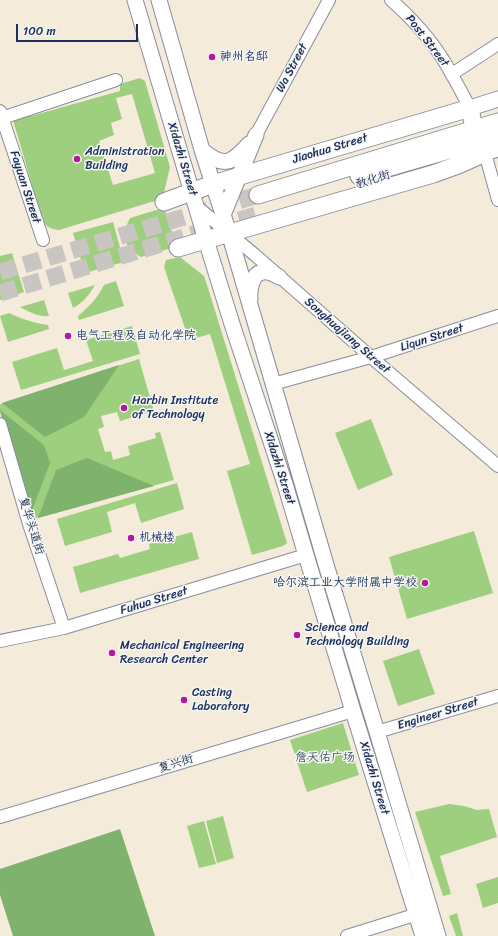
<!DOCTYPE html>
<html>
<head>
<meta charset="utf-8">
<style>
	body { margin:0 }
	#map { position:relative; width:498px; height:936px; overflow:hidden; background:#f4ebdb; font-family:Sriracha,sans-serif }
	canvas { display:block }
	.scale { position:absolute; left:16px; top:24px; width:122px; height:18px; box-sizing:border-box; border:2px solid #1b2f5e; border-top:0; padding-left:5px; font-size:12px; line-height:14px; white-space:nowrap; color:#1b2f5e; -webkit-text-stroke:3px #f6f6f2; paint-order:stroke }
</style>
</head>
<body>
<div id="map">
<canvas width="498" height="936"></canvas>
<div class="scale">100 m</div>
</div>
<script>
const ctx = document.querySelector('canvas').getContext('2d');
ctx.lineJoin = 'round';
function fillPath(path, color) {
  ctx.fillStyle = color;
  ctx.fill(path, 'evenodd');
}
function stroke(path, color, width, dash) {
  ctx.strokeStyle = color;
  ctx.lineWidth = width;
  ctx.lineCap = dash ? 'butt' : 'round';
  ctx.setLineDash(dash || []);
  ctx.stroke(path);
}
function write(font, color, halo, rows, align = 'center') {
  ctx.font = font + ' Sriracha,"LXGW WenKai TC",sans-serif';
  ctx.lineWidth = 3;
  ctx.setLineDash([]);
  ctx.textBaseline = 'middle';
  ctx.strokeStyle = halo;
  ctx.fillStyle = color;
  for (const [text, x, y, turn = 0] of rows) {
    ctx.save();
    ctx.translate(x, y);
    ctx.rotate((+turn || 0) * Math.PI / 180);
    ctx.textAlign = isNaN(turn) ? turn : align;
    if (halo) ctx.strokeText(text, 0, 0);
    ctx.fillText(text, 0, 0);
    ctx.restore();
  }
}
const green = new Path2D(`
	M140,78l5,3 25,86 -7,30 -5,3 -99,30c-9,-1 -13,-3 -17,-11l-29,-99 8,-8 10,4 89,-25v-7zM132,94l23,79 -42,12 -14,-44 15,-6 -3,-12 11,-4 -6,-21z
	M163,208l2,2 11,34 -1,3 -34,10c-18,-10 -20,-22 -11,-39z
	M113,222l11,40 -39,11 -12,-40z
	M12,253l12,39 -24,8v-44z
	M180,257l24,19 4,12 79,255 -4,3 -31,9 -25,-84 23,-7 -40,-130 -21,6 -25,-73 2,-7z
	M116,281l8,25 -45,14 -1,-4c12,-10 19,-18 26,-31z
	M95,285c-5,9 -12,18 -22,23l-5,-15z
	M44,300l5,16c-10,1 -20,-4 -29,-9z
	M9,313c13,6 25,10 39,12l1,4 -41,13 -8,-26z
	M132,326l8,28 -119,36 -9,-28 45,-14 7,22 29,-9 -7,-21z
	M139,359l16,56 -6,2 -2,-4 -27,8 -3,-9 -16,4 3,11 -6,2 7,23 6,-1 2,9 17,-5 -2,-9 28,-8 -1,-5 5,-1 14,48 -136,38 -8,-2 -30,-104v-7l2,-2z
	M371,419l22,56 -35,15 -23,-57z
	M177,483l7,26 -43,14 -6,-20 -28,9 5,20 -47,14 -8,-27z
	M474,531l19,62 -86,26 -18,-62z
	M192,532l7,27 -119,34 -7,-26 45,-13 2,4 30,-9 -1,-5z
	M419,649l16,45 -37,12 -15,-45z
	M343,723l16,52 -52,17 -17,-52z
	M449,804l15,2 13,4 12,-1 8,28 -57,19 11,38 -8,2 -28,-84z
	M223,816l11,42 -17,5 -11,-42z
	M204,821l12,43 -17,4 -12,-42z
	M498,877v26l-15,5 -7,-24z
	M457,913l6,23h-7l-7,-20z`);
const forest = new Path2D(`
	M119,365l-35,52 -39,20 -43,-34z
	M0,410l44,35 6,18 -20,53z
	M87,458l67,28 -116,32 18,-48z
	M120,829l35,107h-142l-13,-41v-26z`);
const highwayTunnel = new Path2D(`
	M0,272l258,-77
	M0,293l263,-80`);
const minor = new Path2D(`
	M391,0c24,21 46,46 61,75 6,10 12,22 18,33
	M452,74l46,-30
	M0,111l43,129
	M2,118l114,-38
	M256,135l73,-135
	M485,153l13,47
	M196,206l59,49 116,102 127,109
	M273,384l98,-27 127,-41
	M0,424l29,100 35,104
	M0,641l64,-13 242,-73
	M377,732l121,-36
	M0,817l353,-106
	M347,936l77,-24`);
const major = new Path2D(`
	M135,0l71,240 26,84 53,160 21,71 47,156 70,225
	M159,0l43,150 27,83 98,335 50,164 61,204
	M470,108l28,-9
	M202,150c22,18 29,14 47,-6
	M485,153l13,-4
	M223,215l33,-80
	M250,299c-1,-9 2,-26 13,-27 6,-1 11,2 16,5`);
const highway = new Path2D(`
	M359,176l139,-40
	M258,195l240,-73
	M164,202l49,-18 257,-76 4,21
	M178,248l255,-74 25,-9 27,-12`);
const markers = [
	[212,57,4,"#b5179e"],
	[77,159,4,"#b5179e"],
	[68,336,4,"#b5179e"],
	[124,408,4,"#b5179e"],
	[131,538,4,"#b5179e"],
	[425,583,4,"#b5179e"],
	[297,635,4,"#b5179e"],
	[112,653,4,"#b5179e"],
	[184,700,4,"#b5179e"]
];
const streetNames = [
	["Post Street",427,41,52],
	["Wa Street",292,68,-62],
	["Jiaohua Street",330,149,-17],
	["Xidazhi Street",182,159,73],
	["教化街",373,180,-17],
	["Fayuan Street",25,187,72],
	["Songhuajiang Street",347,336,41],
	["Liqun Street",432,338,-18],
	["Xidazhi Street",279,468,72],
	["复华头道街",31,526,73],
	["Fuhua Street",154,601,-17],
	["Engineer Street",438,714,-17],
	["复兴街",176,764,-17],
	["Xidazhi Street",374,778,73]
];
const poiNames = [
	["神州名邸",220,57],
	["Administration",85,152],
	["Building",85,166],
	["电气工程及自动化学院",76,336],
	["Harbin Institute",132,401],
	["of Technology",132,415],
	["机械楼",139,538],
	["哈尔滨工业大学附属中学校",417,583,"right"],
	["Science and",305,628],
	["Technology Building",305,642],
	["Mechanical Engineering",120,646],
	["Research Center",120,660],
	["Casting",192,693],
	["Laboratory",192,707]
];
const parkNames = [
	["詹天佑广场",325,758]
];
fillPath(green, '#9ecf7e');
fillPath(forest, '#7eb26d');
stroke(highwayTunnel, '#c9c5c2', 17, [17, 8]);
stroke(minor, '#888d9c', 14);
stroke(major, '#888d9c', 17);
stroke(highway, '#888d9c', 19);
stroke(minor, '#fff', 12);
stroke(major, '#fff', 15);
stroke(highway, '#fff', 17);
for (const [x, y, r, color] of markers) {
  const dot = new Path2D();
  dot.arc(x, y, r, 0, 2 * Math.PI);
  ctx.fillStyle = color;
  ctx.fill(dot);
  stroke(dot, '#f6f6f2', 1.5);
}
write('12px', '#1b2f5e', '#f6f6f2', streetNames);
write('12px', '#1b2f5e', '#f6f6f2', poiNames, 'left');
write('12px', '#3c5766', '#f6f6f2', parkNames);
</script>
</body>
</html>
